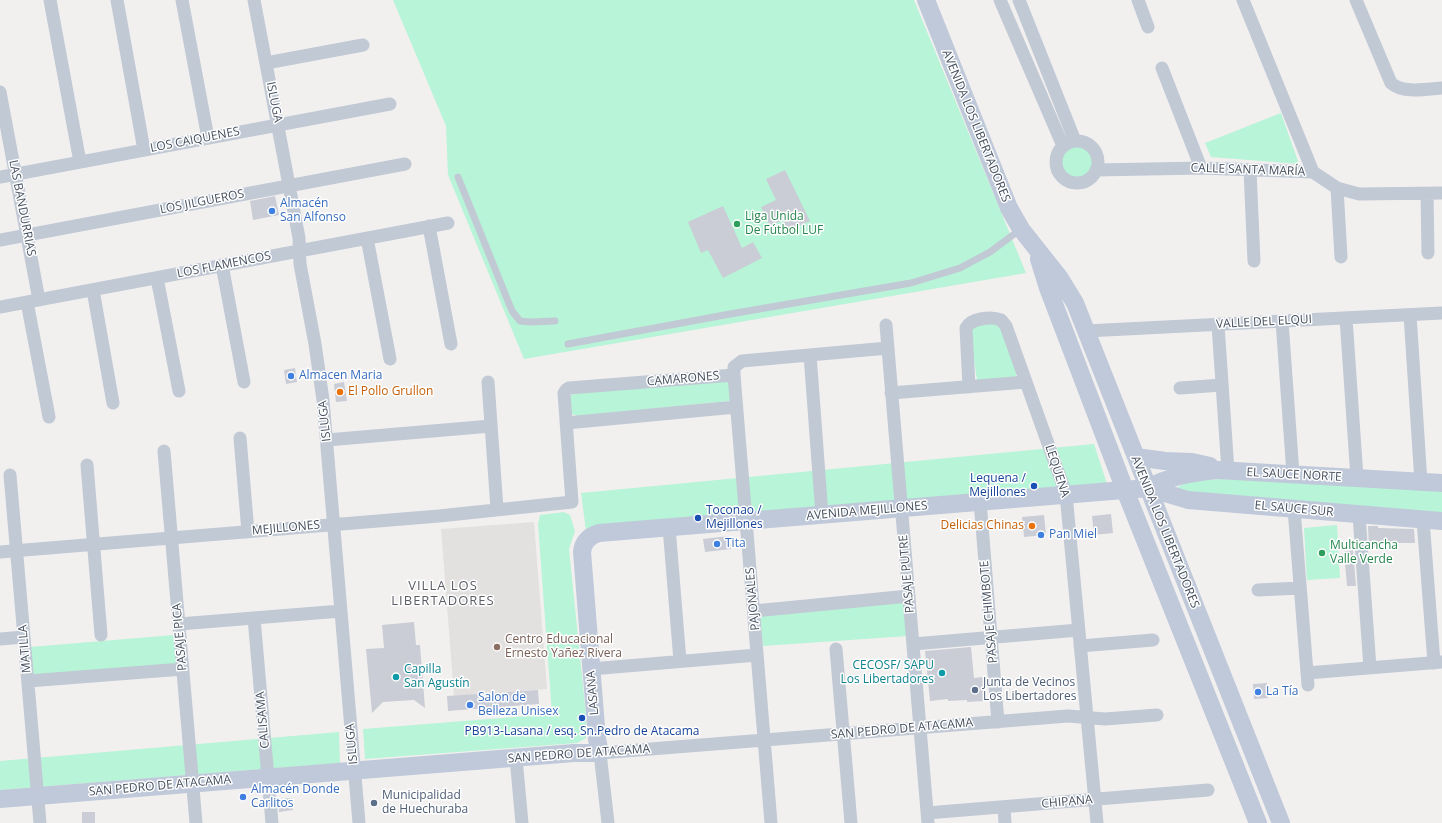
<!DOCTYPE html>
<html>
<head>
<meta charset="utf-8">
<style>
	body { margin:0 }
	canvas { display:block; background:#f2efef }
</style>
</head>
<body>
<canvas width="1442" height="823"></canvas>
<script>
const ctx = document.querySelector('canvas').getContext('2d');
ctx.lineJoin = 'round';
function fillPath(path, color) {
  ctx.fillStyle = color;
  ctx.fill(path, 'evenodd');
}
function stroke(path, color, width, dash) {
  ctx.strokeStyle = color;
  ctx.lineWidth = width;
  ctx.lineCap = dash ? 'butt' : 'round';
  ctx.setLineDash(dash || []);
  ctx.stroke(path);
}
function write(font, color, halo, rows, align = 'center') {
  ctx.font = font + ' "Open Sans",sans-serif';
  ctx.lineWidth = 3;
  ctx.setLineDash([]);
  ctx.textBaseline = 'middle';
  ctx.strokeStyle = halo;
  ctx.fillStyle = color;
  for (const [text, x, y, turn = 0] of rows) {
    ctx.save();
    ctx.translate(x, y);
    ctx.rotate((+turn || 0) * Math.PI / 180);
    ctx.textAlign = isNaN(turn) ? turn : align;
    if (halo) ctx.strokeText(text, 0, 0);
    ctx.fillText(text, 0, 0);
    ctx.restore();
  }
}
const education = new Path2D(`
	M534,522l13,167 -93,7 -13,-167z`);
const green = new Path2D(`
	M393,0h521l112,273 -502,86 -76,-184 -2,-49z
	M1281,113l18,51 -88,-7 -6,-14z
	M1060 162a17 17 0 1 1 34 0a17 17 0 1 1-34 0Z
	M991,323l7,2 4,5 14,41v5l-3,1 -36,3 -7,-47 3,-6z
	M728,379l4,19 -3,3 -151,15 -6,-2 -5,-12 4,-7 9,-4z
	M1094,444l13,40 -521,47 -5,-38z
	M1223,479l219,11v27l-253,-20 -14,-8 13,-8z
	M564,512l6,3 5,16 -6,18 17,166v23l-9,5 -212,16 -2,-30 189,-15 -14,-190 2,-9z
	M1337,525l3,53 -33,2 -3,-52z
	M900,601l4,5 4,30 -145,10 -3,-28 3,-4z
	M174,635l3,32 -144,12 -3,-32z
	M339,732l1,31 -340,27v-29z`);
const building = new Path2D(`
	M785,170l25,51 -22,10 -5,-11 -13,6 -9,-19 15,-7 -10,-21z
	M275,196l4,19 -26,5 -3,-19z
	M723,206l19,42 11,-6 9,16 -39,20 -15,-28 -7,3 -13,-31z
	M295,368l2,14 -11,2 -2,-14z
	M344,382l3,19 -11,1 -2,-18z
	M1111,514l2,19 -19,2 -2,-19z
	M1044,515l2,20 -22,2 -2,-20z
	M1368,526h10v2l36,1 1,14h-37v4l-9,1z
	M729,536l2,13 -26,3 -2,-13z
	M1353,550l3,36h-9l-3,-35z
	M414,622l2,23h4l5,63 -11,-8 -31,2 -11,11 -6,-64 18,-1 -2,-23z
	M971,647l3,31 9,-1 1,24 -17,1v-2l-19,1v-2l-18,2 -5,-50z
	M1267,683l1,15 -14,1 -1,-15z
	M538,690l1,14 -91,7 -1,-15z
	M292,798l1,12 -14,2 -1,-13z
	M82,812h13v11h-13z`);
const lane = new Path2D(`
	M458,177l54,134 8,10 10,1 25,-1
	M568,344l162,-30 181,-31 49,-15 30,-16 31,-23`);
const street = new Path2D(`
	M50,0l30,162
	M117,0l27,150
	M182,0l26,138
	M254,0l45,238 1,26 15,80 8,56 36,423
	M1000,0l63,146
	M1019,0l56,141
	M1138,0l10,27
	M1243,0l70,172
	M1356,0l35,83c12,11 36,6 51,5
	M266,63l97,-18
	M1162,68l39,100
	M0,92l39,208
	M1056 162a21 21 0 1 1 42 0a21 21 0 1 1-42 0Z
	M1096,170l105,-2 112,4 24,16 22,6 83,-1
	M1250,170l4,91
	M0,177l390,-73
	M1337,188l4,69
	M1427,194l1,59
	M429,226l22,118
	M367,238l23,121
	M0,240l405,-76
	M222,265l22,117
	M157,278l22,113
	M93,290l20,113
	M27,302l22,115
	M0,307l448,-84
	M1410,315l11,167
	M1346,318l11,160
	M1282,321l11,153
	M886,325l42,498
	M1218,325l10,146
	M1086,331l356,-18
	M810,355l12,160
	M488,382l9,127
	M969,387l-3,-59c5,-10 26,-12 35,-8l5,6 60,168 31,329
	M1180,388l42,-3
	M891,393l135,-11
	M566,423l170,-16
	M240,438l8,94
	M327,440l164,-14
	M164,451l32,372
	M87,465l14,170
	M10,475l30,348
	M980,501l18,221
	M1294,509l14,176
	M1359,515l11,153
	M1423,520l11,143
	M669,527l11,134
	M0,552l439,-36 133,-14 -8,-109 2,-3 3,-2 165,-13
	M1258,590l42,-2
	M754,611l155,-15
	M254,618l18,205
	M179,624l162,-13
	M0,639l24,-2
	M913,644l166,-14
	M1080,646l73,-6
	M836,649l15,174
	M591,669l166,-14
	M1307,673l135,-11
	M28,681l155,-12
	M516,758l6,65
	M1004,807l1,16
	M927,813l281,-23
	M608,823l-8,-70 468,-37 37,3 52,-4
	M771,823l-37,-448v-8l8,-6 146,-13`);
const secondary = new Path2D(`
	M926,0l83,208 12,21 38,48 16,26 206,520
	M1039,259l9,29 77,202 133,333
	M1136,457l29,4 27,1 18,4
	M1148,488c21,-12 46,-16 70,-18l224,13
	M0,799l574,-46h26l-3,-14 -15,-187c1,-10 7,-16 17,-19l549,-45 40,12 254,21`);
const markers = [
	[272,211,4,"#3f7fe0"],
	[737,224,4,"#2e9e5b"],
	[291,376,4,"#3f7fe0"],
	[340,392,4,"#e8710a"],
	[1034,486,4,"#1a4fb4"],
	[698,518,4,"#1a4fb4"],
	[1032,526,4,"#e8710a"],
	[1041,535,4,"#3f7fe0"],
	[717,544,4,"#3f7fe0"],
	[1322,553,4,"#2e9e5b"],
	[497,647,4,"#8d6e63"],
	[942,673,4,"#0f9aa8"],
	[396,677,4,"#0f9aa8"],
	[975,690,4,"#5c6f8a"],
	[1258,692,4,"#3f7fe0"],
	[470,705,4,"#3f7fe0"],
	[582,718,4,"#1a4fb4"],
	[243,797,4,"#3f7fe0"],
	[374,803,4,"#5c6f8a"]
];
const streetNames = [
	["ISLUGA",274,102,79],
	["AVENIDA LOS LIBERTADORES",976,126,68],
	["LOS CAIQUENES",195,140,-11],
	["CALLE SANTA MARÍA",1248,170,2],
	["LOS JILGUEROS",202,202,-11],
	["LAS BANDURRIAS",22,208,79],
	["LOS FLAMENCOS",224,265,-11],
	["VALLE DEL ELQUI",1264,322,-3],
	["CAMARONES",683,379,-5],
	["ISLUGA",325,421,-96],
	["LEQUENA",1057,471,72],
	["EL SAUCE NORTE",1294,475,3],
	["EL SAUCE SUR",1294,509,5],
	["AVENIDA MEJILLONES",867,511,-5],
	["MEJILLONES",286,528,-5],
	["AVENIDA LOS LIBERTADORES",1165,532,68],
	["PASAJE PUTRE",907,574,-95],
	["PAJONALES",753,599,-95],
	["PASAJE CHIMBOTE",989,612,-95],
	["PASAJE PICA",180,637,-95],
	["MATILLA",25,649,-95],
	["LASANA",593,693,-95],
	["CALISAMA",263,720,-95],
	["SAN PEDRO DE ATACAMA",902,729,-5],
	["ISLUGA",352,744,-95],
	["SAN PEDRO DE ATACAMA",579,754,-4],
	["SAN PEDRO DE ATACAMA",160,786,-5],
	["CHIPANA",1067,802,-5]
];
const shopNames = [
	["Almacén",280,204],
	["San Alfonso",280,218],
	["Almacen Maria",299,376],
	["Pan Miel",1049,535],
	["Tita",725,544],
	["La Tía",1266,692],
	["Salon de",478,698],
	["Belleza Unisex",478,712],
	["Almacén Donde",251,790],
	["Carlitos",251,804]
];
const leisureNames = [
	["Liga Unida",745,217],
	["De Fútbol LUF",745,231],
	["Multicancha",1330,546],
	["Valle Verde",1330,560]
];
const foodNames = [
	["El Pollo Grullon",348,392],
	["Delicias Chinas",1024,526,"right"]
];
const transitNames = [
	["Lequena /",1026,479],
	["Mejillones",1026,493],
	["Toconao /",706,511,"left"],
	["Mejillones",706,525,"left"],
	["PB913-Lasana / esq. Sn.Pedro de Atacama",582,732,"center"]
];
const educationNames = [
	["Centro Educacional",505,640],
	["Ernesto Yañez Rivera",505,654]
];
const cultureNames = [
	["CECOSF/ SAPU",934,666],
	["Los Libertadores",934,680],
	["Capilla",404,670,"left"],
	["San Agustín",404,684,"left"]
];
const serviceNames = [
	["Junta de Vecinos",983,683],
	["Los Libertadores",983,697],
	["Municipalidad",382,796],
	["de Huechuraba",382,810]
];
const neighbourhoodNames = [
	["VILLA LOS",443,586],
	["LIBERTADORES",443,601]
];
fillPath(education, '#e3e0e0');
fillPath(green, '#b8f4d7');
fillPath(building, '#cacdd5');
stroke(lane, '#c1c9d5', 7);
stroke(street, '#c1c9d5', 13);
stroke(secondary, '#bfc9da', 18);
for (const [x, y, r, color] of markers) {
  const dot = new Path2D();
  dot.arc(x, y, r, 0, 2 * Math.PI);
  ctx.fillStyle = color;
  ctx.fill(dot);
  stroke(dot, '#fff', 1.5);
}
write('12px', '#454f5e', '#fff', streetNames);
write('12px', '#366cbe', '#fff', shopNames, 'left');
write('12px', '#27864d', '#fff', leisureNames, 'left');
write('12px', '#c56008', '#fff', foodNames, 'left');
write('12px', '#164399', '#fff', transitNames, 'right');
write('12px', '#785e54', '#fff', educationNames, 'left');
write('12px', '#0d838f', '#fff', cultureNames, 'right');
write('12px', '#4e5e75', '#fff', serviceNames, 'left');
ctx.letterSpacing = '1px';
write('13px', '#5b5e65', '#fff', neighbourhoodNames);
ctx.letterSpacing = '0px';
</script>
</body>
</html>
